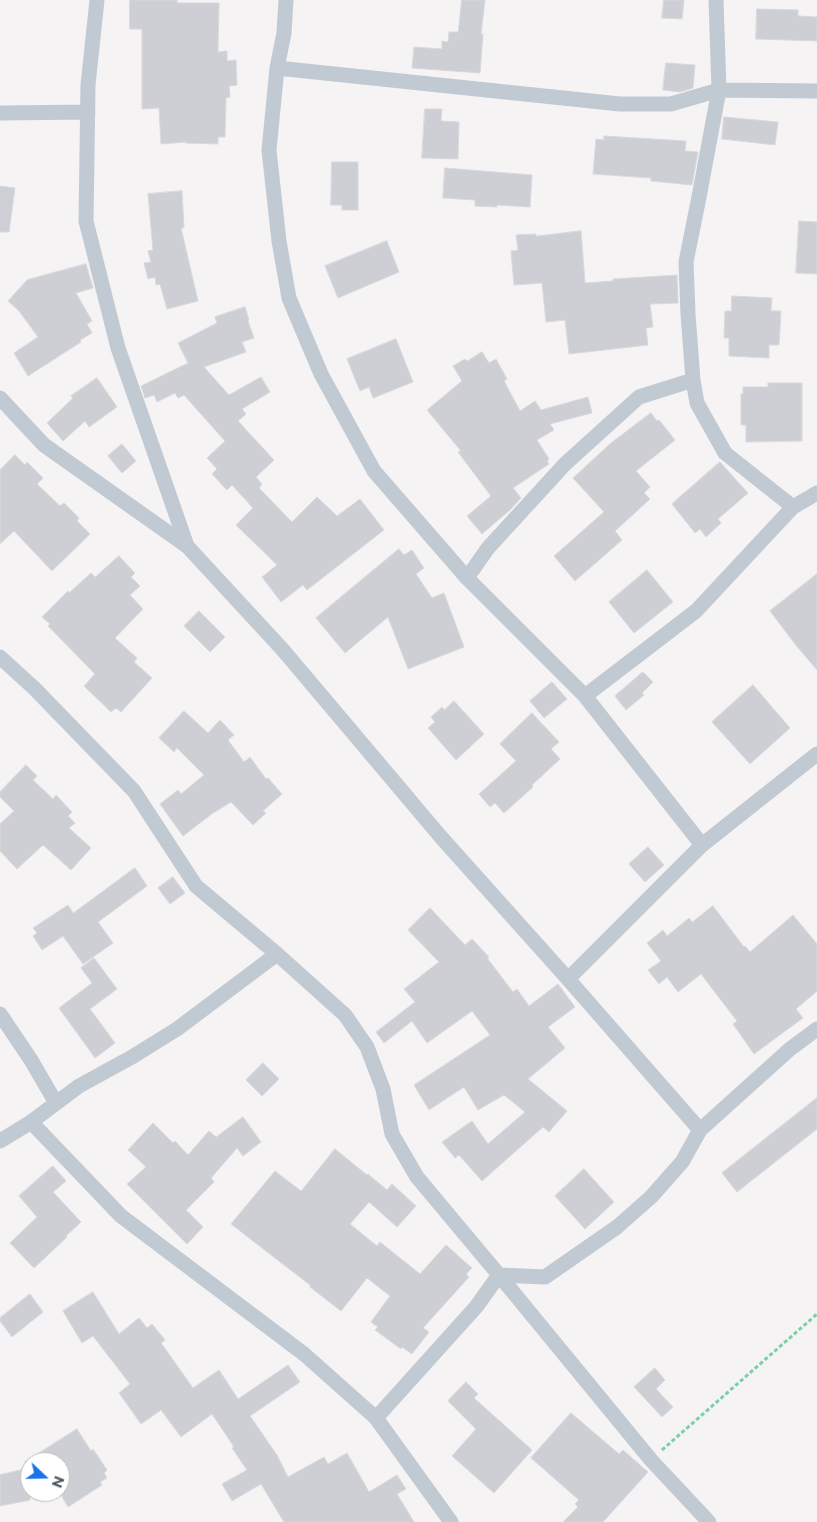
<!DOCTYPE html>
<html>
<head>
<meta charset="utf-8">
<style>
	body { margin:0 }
	#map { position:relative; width:817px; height:1522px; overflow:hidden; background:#f5f3f3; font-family:Montserrat,sans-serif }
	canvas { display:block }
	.north { position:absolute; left:20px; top:1452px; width:50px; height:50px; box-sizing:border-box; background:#fff; border:1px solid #b7bbc0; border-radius:50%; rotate:111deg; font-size:14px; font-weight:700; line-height:20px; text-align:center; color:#4a5661 }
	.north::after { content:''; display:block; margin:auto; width:18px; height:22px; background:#1a73e8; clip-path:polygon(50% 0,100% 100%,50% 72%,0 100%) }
</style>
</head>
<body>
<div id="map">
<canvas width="817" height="1522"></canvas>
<div class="north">N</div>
</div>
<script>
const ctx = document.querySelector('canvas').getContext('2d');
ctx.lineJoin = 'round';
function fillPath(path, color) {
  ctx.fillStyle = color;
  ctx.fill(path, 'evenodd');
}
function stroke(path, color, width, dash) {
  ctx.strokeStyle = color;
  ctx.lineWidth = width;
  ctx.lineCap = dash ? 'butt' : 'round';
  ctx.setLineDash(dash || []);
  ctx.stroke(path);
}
const building = new Path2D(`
	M130,0h47v3h42l-1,49 9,-1v10l9,-1 1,25 -8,1 1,11 -4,1 -1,39h-7v7l-32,-1v-1l-25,2 -2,-36 -17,1v-80h-12z
	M462,0h23l-4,34h2l-3,39 -68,-5 2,-21 28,2v-8l6,1 1,-10h9z
	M664,0h20l-2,19 -20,-1z
	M757,9l41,1v6l19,1v24l-61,-2z
	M666,63l29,2 -2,23 -13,4 -17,-2z
	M425,109h17l-1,12 18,1 -1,37 -36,-1z
	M724,117l54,5 -3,23 -53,-6z
	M604,136l82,5 -1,10 13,1 -6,33 -41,-4v-3l-58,-4 3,-35 8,1z
	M332,162h26v48h-16v-5h-11z
	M445,168l87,7 -2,32 -33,-2v2l-22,-1v-6l-32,-2z
	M0,186l15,2 -6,44h-9z
	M182,191l2,37h-3l17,73 -31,8 -7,-25 -4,1 -1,-8 -7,2 -4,-16 7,-1 -3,-11 5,-1 -5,-56z
	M799,221l18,1v52l-21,-1z
	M581,231l4,52 28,-2v-2l64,-4 1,28 -28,1 3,23 -7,1 2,17 -79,9 -4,-34 -19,2 -4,-39 -28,2 -3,-34 7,-1 -2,-15 20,-1v2z
	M387,241l12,31 -61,26 -13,-32z
	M86,264l7,24 -17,5 16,28 -5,3 5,9 -12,7 1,2 -53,34 -14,-23 24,-16 -19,-26 -11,-10 19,-21z
	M732,296l40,2 -1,13h10l-2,34h-10v13l-40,-2v-18h-5l1,-27h6z
	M245,307l4,13 -1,1 6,17 -12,4 4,10 -42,15 25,28 32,-18 9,15 -28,17 4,5 -8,7 36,39 -18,17 6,7 -3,4 33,34 25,-25 20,19 23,-17 24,31 -77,60 -4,-5 -22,17 -19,-25 15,-12 -41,-40 17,-17 -21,-23 -5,5 -15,-16 5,-5 -10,-11 18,-17 -41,-46 -6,3 -3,-5 -18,9 -3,-7 -9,3 -4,-12 47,-23 -10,-20 39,-20 -2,-6z
	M396,339l17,43 -40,16 -4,-11 -9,4 -13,-32z
	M482,352l7,11 7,-4 11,20 -3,2 16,30 15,-10 6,9 47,-13 4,16 -42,11 4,6 -17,10 12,19 -2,2 2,3 -36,24 8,10 -11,12 -28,24 -15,-18 24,-20 -33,-44 3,-1 -34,-41 35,-29 -9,-15 12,-7 2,2z
	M97,378l20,29 -28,20 -4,-6 -22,20 -16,-18 26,-25 -2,-2z
	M768,383h34v58l-56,1v-17h-5v-31h2v-7h25z
	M651,413l6,8 2,-1 16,20 -39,31 14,16 -6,6 6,6 -35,32 7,9 -47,41 -21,-25 50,-44 -31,-34 38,-35z
	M122,444l14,17 -14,12 -14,-17z
	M15,455l10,10 2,-3 16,16 -6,6 23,22 4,-3 15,15 -2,3 13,13 -38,37 -38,-40 -14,13v-74z
	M720,462l28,31 -30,26 3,4 -15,14 -6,-8 -5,4 -23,-29z
	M399,549l5,6 8,-5 12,18 -8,6 16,24 12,-5 20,54 -56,22 -20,-52 -43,36 -29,-35z
	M119,556l16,17 -4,4 9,9 -10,9 13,14 -28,29 22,20 -3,4 18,16 -31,34 -5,-4 -5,4 -27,-26 11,-12 -47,-48 2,-2 -8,-7 26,-26 1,2 22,-20 4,4z
	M647,570l26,32 -39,31 -25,-31z
	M817,574v96l-22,-26 -25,-33z
	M199,611l26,26 -15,15 -26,-26z
	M643,672l10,10 -11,11 2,2 -18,15 -11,-14z
	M552,682l15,17 -23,19 -14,-17z
	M753,685l37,43 -40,36 -38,-42z
	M454,701l30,33 -28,26 -28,-32 7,-6 -4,-5 11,-10 2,3z
	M184,711l24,22 12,-13 14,15 -6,5 16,22 6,-5 16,22 2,-1 14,16 -19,17 3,2 -13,12 -22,-23 -18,11 -30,23 -23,-32 18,-14 3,4 23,-19 -27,-27 -3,4 -15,-14z
	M532,713l27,29 -8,7 9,10 -28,26 1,2 -29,26 -9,-10 -5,4 -11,-13 37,-33 -16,-17z
	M26,765l11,11 -4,4 20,19 3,-4 16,17 -4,4 7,7 -6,5 22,20 -20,22 -28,-25 -26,24 -17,-18v-27l14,-13 -14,-14v-5z
	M648,847l16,18 -19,17 -16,-18z
	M135,868l12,18 -49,36 15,21 -30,21 -20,-28 -21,14 -9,-14 4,-3 -4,-5 35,-23 5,8z
	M173,877l12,16 -15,11 -12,-16z
	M713,906l31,41 1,-1 5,6 43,-37 24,29v47l-21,18 7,9 -49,36 -21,-30 4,-3 -36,-47 -23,18 -11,-15 -8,7 -11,-14 13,-9 -14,-18 16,-13 4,6 22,-18 3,4z
	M430,908l35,37 7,-6 17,18 -2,1 26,34 4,-3 12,17 29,-22 17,23 -27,20 17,21 -37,31 39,32 -18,21 -6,-5 -61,54 -23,-26 -4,3 -13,-16 30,-21 16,23 37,-32 -21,-17 -26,15 -14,-23 -35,23 -15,-25 76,-50 -18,-24 -45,32 -15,-22 -28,22 -8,-11 39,-30 -11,-13 35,-27 -31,-32z
	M94,958l23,31 -27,20 25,34 -20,15 -36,-50 33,-25 -11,-15z
	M263,1063l16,16 -17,17 -16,-16z
	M817,1098v31l-80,63 -15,-19z
	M243,1117l18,25 -18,14 -6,-8 -26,30 3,4 -28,28 17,17 -16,17 -60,-60 19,-17 -18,-17 25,-27 20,20 2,-2 13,14 21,-24 7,6z
	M335,1149l32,26 1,-1 19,16 5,-6 24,22 -19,21 -28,-25 -19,22 27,22 3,-4 40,32 26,-29 26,23 -6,6 3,3 -46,51 6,4 -17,22 -10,-7 -1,2 -26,-19 3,-3 -7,-5 19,-26 -23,-18 -26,33 -31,-24v-2l-79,-61 44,-53 26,20z
	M53,1166l13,15 -13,11 28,30 -15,14 1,1 -33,31 -24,-25 27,-26 -18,-21z
	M584,1169l30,33 -29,27 -30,-33z
	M93,1292l26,42 20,-16 8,10 5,-4 13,16 -4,3 32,45 26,-18 19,29 50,-34 12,17 -50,34 27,39 11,22 36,-20 4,7 19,-11 22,39 28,-17 9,14 -9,5 17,28h-130l-23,-38 -29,17 -10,-17 25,-14 -15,-22 2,-1 -22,-33 -31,23 -20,-27 -20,14 -22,-31 11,-9 -37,-48 -11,7 -19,-32z
	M30,1294l13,18 -31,25 -12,-16v-3z
	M655,1368l10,12 -9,9 17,18 -11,10 -28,-30z
	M466,1382l12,12 -4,4 58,52 -38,43 -42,-37 24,-27 -28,-28z
	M571,1413l48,41 4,-4 25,22 -45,50h-40l15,-15 -3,-3 4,-4 -48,-42z
	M77,1429l14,22 2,-2 14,21 -3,3 3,5 -7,4 2,3 -34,22 -8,-14v-31h-35z
	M30,1468v32l-30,6v-31z`);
const path = new Path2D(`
	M662,1450l155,-136`);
const minor = new Path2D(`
	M97,0l-9,85 -2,136 32,127 69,198 96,104 157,186 128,143 132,151
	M286,0l-2,33 -7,35 -8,82 10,91 10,57 32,76 53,97 93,107 118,118 117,149
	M716,0l3,90 -20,107 -13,65 2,52 5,66 4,23 28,50 68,54
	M277,68l343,36h51l48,-14 98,1
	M0,113l88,-1
	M0,398l44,47 143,101
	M467,578l21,-30 77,-84 74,-67 54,-17
	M0,657l34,31 100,103 62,95 81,68 68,61 22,32 16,42 9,45 25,43 82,98 152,185 58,62
	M585,696l111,-85 97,-104 24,-14
	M568,979l134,-134 115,-91
	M0,1014l31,46 25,43
	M31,1122l90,94 183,138 72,64 75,104
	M0,1141l31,-19 48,-36 53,-29 45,-28 100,-75
	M376,1418l100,-111 23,-32 46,2 72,-50 34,-30 31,-35 18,-32 90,-81 27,-20`);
fillPath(building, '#cdcfd5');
stroke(building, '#d7d9de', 1);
stroke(path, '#7ad0a6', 3, [4, 2.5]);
stroke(minor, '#c1cad2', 15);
</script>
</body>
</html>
